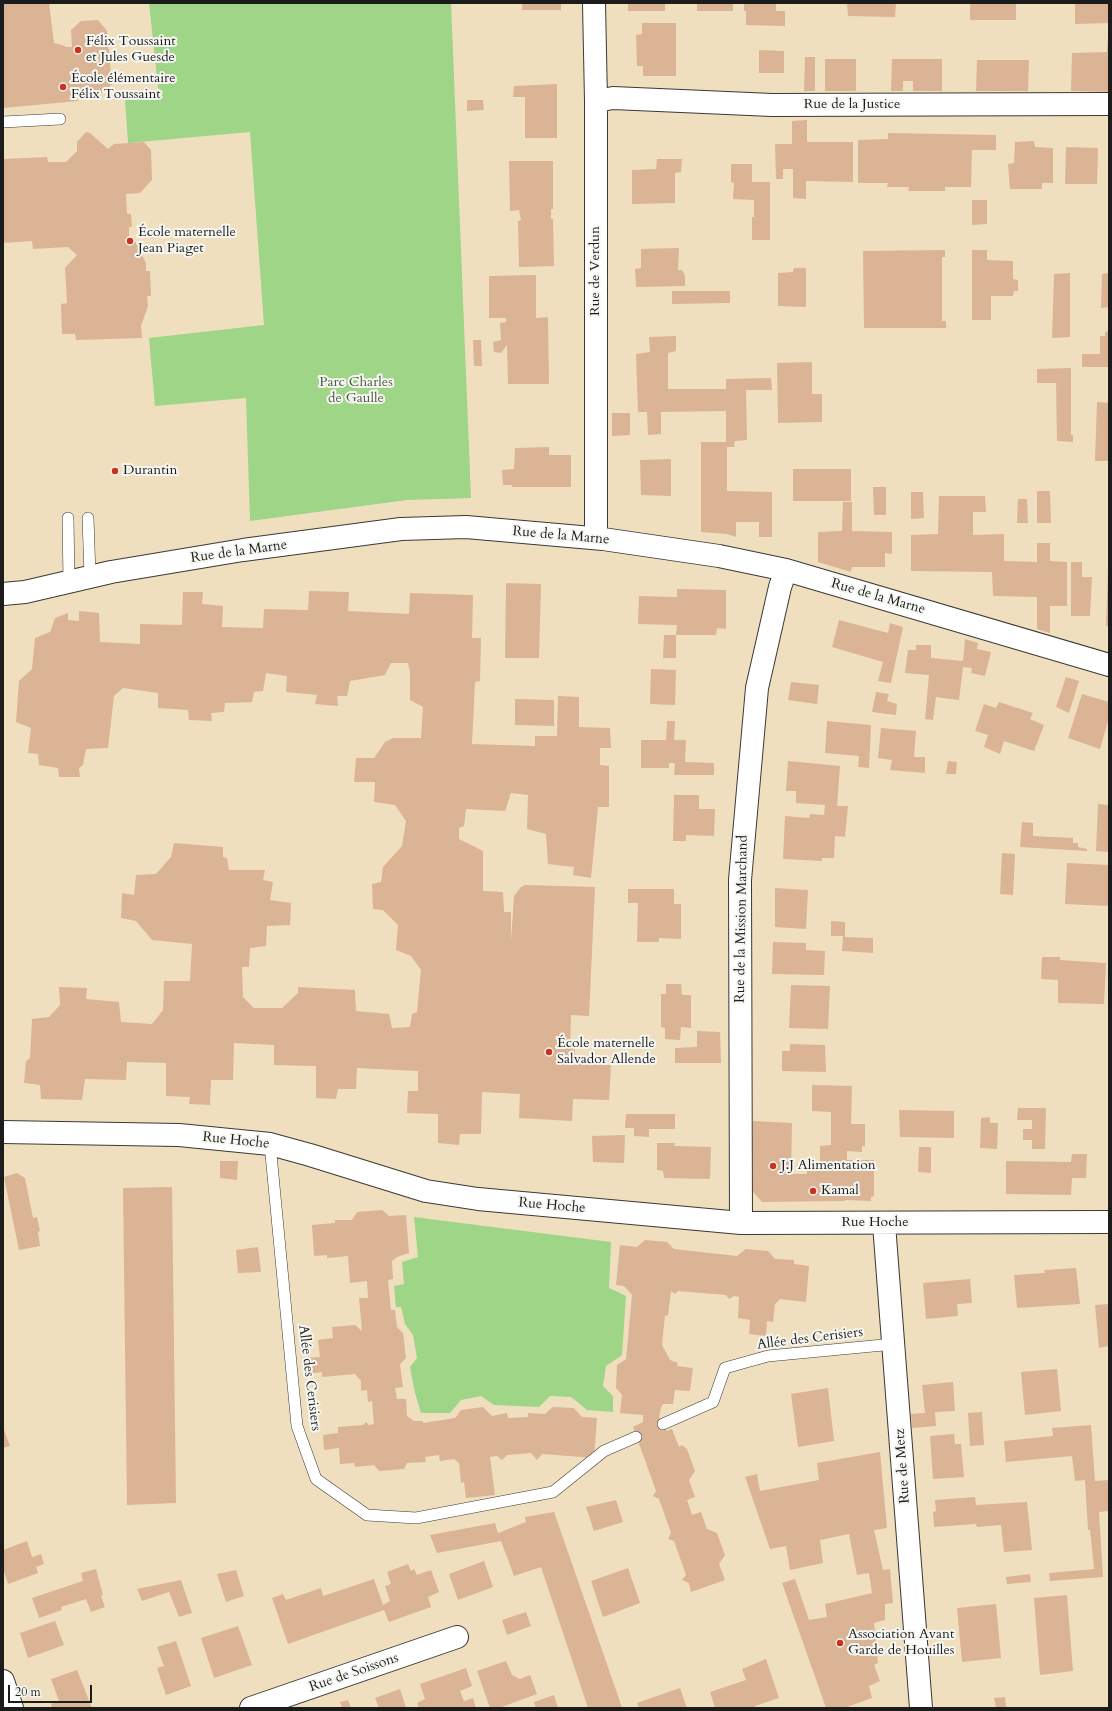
<!DOCTYPE html>
<html>
<head>
<meta charset="utf-8">
<style>
	body { margin:0 }
	#map { position:relative; width:1112px; height:1711px; overflow:hidden; background:#efdfbf; font-family:Cardo,serif }
	canvas { display:block }
	.frame { position:absolute; inset:0; border:4px solid #1c1c1c; pointer-events:none }
	.scale { position:absolute; left:8px; top:1685px; width:84px; height:18px; box-sizing:border-box; border:2px solid #1c1c1c; border-top:0; padding-left:5px; font-size:12px; line-height:14px; white-space:nowrap; color:#1c1c1c; -webkit-text-stroke:3px #f6f6f2; paint-order:stroke }
</style>
</head>
<body>
<div id="map">
<canvas width="1112" height="1711"></canvas>
<div class="frame"></div>
<div class="scale">20 m</div>
</div>
<script>
const ctx = document.querySelector('canvas').getContext('2d');
ctx.lineJoin = 'round';
function fillPath(path, color) {
  ctx.fillStyle = color;
  ctx.fill(path, 'evenodd');
}
function stroke(path, color, width, dash) {
  ctx.strokeStyle = color;
  ctx.lineWidth = width;
  ctx.lineCap = dash ? 'butt' : 'round';
  ctx.setLineDash(dash || []);
  ctx.stroke(path);
}
function write(font, color, halo, rows, align = 'center') {
  ctx.font = font + ' Cardo,serif';
  ctx.lineWidth = 4;
  ctx.setLineDash([]);
  ctx.textBaseline = 'middle';
  ctx.strokeStyle = halo;
  ctx.fillStyle = color;
  for (const [text, x, y, turn = 0] of rows) {
    ctx.save();
    ctx.translate(x, y);
    ctx.rotate((+turn || 0) * Math.PI / 180);
    ctx.textAlign = isNaN(turn) ? turn : align;
    if (halo) ctx.strokeText(text, 0, 0);
    ctx.fillText(text, 0, 0);
    ctx.restore();
  }
}
const green = new Path2D(`
	M149,3h302l20,495 -64,2 -157,21 -4,-123 -91,8 -6,-68 115,-13 -14,-193 -122,11 -3,-44 34,-3z
	M414,1217l197,25 -2,46 17,8 -4,59 -16,11 -3,20 10,10v16l-26,-2 -16,-13 -21,-1 -11,11 -45,-2 -13,-9 -20,4 -11,13h-29l-6,-20 -5,-26 7,-9 -4,-23 -8,-11 -4,-17h-5l-2,-21 10,-2 -2,-22 16,-5z`);
const building = new Path2D(`
	M3,3h46l5,40 8,2 4,2h6l-1,-17 10,-9 17,-1 9,11 5,53 -9,9 -26,3 1,5 -75,7z
	M522,3h39v7h-39z
	M628,3h37v8h-37z
	M697,3h36v8h-36z
	M744,3h32v8h9v15l-39,-1v-14h-2z
	M847,3h49l-1,14 -47,-1z
	M970,3h46v17h-46z
	M1075,3h34v20l-34,1z
	M642,23h34v53h-33v-10h-6l-1,-31 6,-1z
	M1108,36h1l-1,56 -37,-1 1,-38 35,-1z
	M759,50l25,1v22h-25z
	M805,57h10v34h-11z
	M825,59h31v32h-31z
	M892,59h50v32h-29v-10h-10v10h-12z
	M977,60h52l-1,31h-52z
	M557,84v54h-32v-41h-12l1,-11z
	M467,100h16l1,10 -17,1z
	M807,120v22h46v40l-47,-1v18l-13,-1v-29h-10v10h-7l-1,-35h17v-23z
	M86,132l4,1 18,16 6,-5 30,-2 7,8 1,30 -12,13 -14,1 1,20h4l1,13h-3v16l7,-1 10,21v8h4l1,25h-4l1,10 -7,20 1,12 -66,2 -1,-6h-13l-1,-30 6,-1 -2,-35 12,-13 -9,-8 -35,2 -1,-8 -29,2v-84l44,-2 1,5h18l11,-11v-9z
	M888,133l108,2v15h-24l-1,37h-26v4h-37l1,-4h-22l1,-4h-30v-43l30,-1z
	M1034,141l1,6 18,1v35h-11v6h-32l-2,-25 6,-1 1,-21z
	M1066,147l32,1 -1,36h-32z
	M657,159h25l-1,13 -6,1v30l-43,1v-34l24,-1z
	M509,161h44v48h-2v10h2l1,47 -35,1 -1,-46 3,-1 -2,-10 -9,1z
	M731,164h21v18h18v58h-18v-23h2v-17l-21,-1 1,-16 -3,-1z
	M972,200h15v24l-15,1z
	M679,248l-1,22h4l3,5v11l-49,1 -1,-18 6,-1v-19z
	M945,250v7h-3v64h4v7h-82l-1,-77z
	M972,250h15v10l26,1v18l5,1v11h-4l-1,5h-22v24h-19z
	M794,268h12v39l-28,-1v-33l15,-1z
	M1070,273v64l-18,1 2,-64z
	M1109,273v34l-8,1 1,-34z
	M536,275v43l12,-1 1,67h-41l-1,-39 -6,8 -7,-1 -1,-10 8,-2 -1,-17 6,-1v-4h-17v-42z
	M672,291h58v12l-58,1z
	M1109,331v36h-27v-13h18v-18h5v-4z
	M676,336v15l-8,2v36h58v-10l45,-1 1,12h-26l1,50 -12,1 -1,6h-7v44l45,1v45h-13v-15h-23v15l-9,-3 -26,-2v-90h25v-31l-65,1v22l-13,1 -1,-23h-9l-2,-58 14,-2 -1,-15z
	M473,340h8l1,26h-8z
	M812,362v32h10v28l-44,1 -1,-60z
	M1071,368v67h2v7l-16,-1 -1,-58h-19v-14z
	M1097,402l12,1v58h-14z
	M612,413h18v22l-18,1z
	M549,447v8h22v32h-59v-2h-9l-1,-15 12,-1 1,-21z
	M671,459v37l-30,-1 -1,-35z
	M793,469h58v32h-58z
	M873,487h13v28h-12z
	M1037,491h13l1,32h-14z
	M911,492h12l1,26 -13,1z
	M939,496h46l1,16h-13v23l31,-1v27l33,1v-19h13v18l17,1v44h-17v27l-13,-4v-32l-44,-1 -1,-24 -81,-1v-36l27,-1z
	M1018,499h9l1,24h-11z
	M843,502h9v29l40,1v22l-7,-1v14h-33l-1,5 -33,-10v-30l24,-1z
	M1071,562h11v15h10l-2,39h-19z
	M1108,570h1v56h-3z
	M506,583l35,1 -2,74h-34z
	M677,589l49,1v39l-9,-1 -1,7h-40l1,-10 -39,-1 1,-28 38,1z
	M309,591l40,1 -1,19 61,3 1,-21 63,2 -1,43h9l-1,43 -5,1 -3,62 63,2v-10h22l1,-40 21,1v30l31,1 1,20h-11v17l9,1v41h-11l-7,71 -18,-3 1,-8 -26,-3 -2,-30 -19,-5 1,-34 -17,-2 -6,18 -39,-2 -2,17 -5,2v11l24,12v40l20,1 1,20h7v29l3,-45 7,-9 4,-2 70,2 -6,129 -18,-1 -1,33 5,2v14l36,1 -2,35 -36,-1 -1,22 -53,-3 1,-24 -38,-2 -1,42h-21l-1,11 -21,-2v-29l-31,-1 1,-22h10v-20l-61,-3 -1,21h-18l-2,10 -20,-1v-32l-42,-1v-20l-40,-2 -1,37h-22l-1,25 -21,-1 1,-7 -24,-1v-33l-39,-1 -1,18 -41,-1 -3,21 -41,-1 -1,-14 -16,-2 2,-22 4,-3 2,-39 17,-2 11,-12 -1,-18 28,1 -1,11 33,3 2,20 31,2 11,-14 1,-29h26l2,-37 -40,-4 -16,-19 -15,-3 1,-25 12,2 2,-20 20,-1 15,-17 3,-14 49,4v10l4,1 2,12h36l-2,10 10,2 -3,18 21,3 -1,22 -23,1 -1,20 -16,2 -1,19h-7l1,30 11,11h28l16,-15v-6l57,3 1,21 33,3 3,14 18,-1 2,-13 5,-2 4,-42 -10,-14 -15,-6 2,-25 -15,-15 -10,-1 -1,-25 9,-2 2,-15 19,-21 4,-25 -11,-16 -21,-3 1,-20h-21l2,-24h18l11,-16 8,-4h28l2,-31 -13,-7v-28l-2,-9h-17l-6,12 -35,6 -3,15h-10l1,10 -23,-2 2,-9 -31,-3 1,-16 -21,-3 -3,18 -9,1 -2,10 -27,1 -1,9 -13,1 1,8 -23,-1 -1,-10 -30,-2v-15l-35,-5 -9,8 -6,52 -22,1 -3,16 -4,3 1,9h-21l-1,-9 -19,-3 -1,-11 -10,-1 3,-25 -15,-6 3,-41 13,-12 3,-31 15,-6 5,-14 13,-5v7l11,1v-10l20,2 1,29 40,2v-20l42,1 1,-33h20l-1,12 21,2 -1,21 41,1 1,-19 44,1z
	M839,620l49,13 2,-10 13,4 -12,56 -13,-2 5,-19 -51,-15z
	M664,635h12v23h-13z
	M965,639l13,4 -1,6 14,3 -6,24 -14,-3 1,-5 -9,-1 -4,33 -23,-3 -3,23 -8,-1 4,-44 -24,-2 3,-23h8v-5h15v13l32,3z
	M651,669l25,1 -1,35 -25,-1z
	M1066,677l13,4 -10,32 -13,-6z
	M791,682l28,3 -2,19 -29,-4z
	M876,692l13,2 -2,7 10,3 -1,11 -24,-3z
	M1082,694l27,8v16l-9,31 -32,-11z
	M515,699l39,1v26l-39,-1z
	M999,702l34,11 -3,6 14,6 -10,26 -30,-10 -4,13 -16,-7 4,-12 -13,-4 9,-27 12,4z
	M667,721h8l-1,19h12l-1,22 29,1v12h-40l1,-12h-6v5h-28v-28h25z
	M827,721l44,4 -2,43 -11,-1 1,-11 -34,-3z
	M881,728l35,3 -2,26h11v16l-35,-3 2,-10 -14,-2z
	M788,761l52,5 -3,40h11l-3,31 -10,-1 -1,22h-12v3l-39,-2 2,-43 24,2 1,-4 14,1 1,-10 -29,-2v-12h-10z
	M948,761l9,1 -1,12h-10z
	M674,795h25v14h16l-1,27 -28,-1v6h-13z
	M1098,804l11,1v47l-13,-1z
	M1022,822l11,1v13l40,2v5h5v4l9,2v2l-67,-4z
	M1002,853l13,1 -2,41 -13,-1z
	M1067,863l42,2v41l-44,-2z
	M775,888l33,2 -2,39 -31,-2z
	M628,889h46v15h7v35l-22,-1v4h-22l1,-39h-10z
	M831,921l14,1v15l28,1v15l-31,-2 1,-15h-12z
	M773,942l33,1v7l19,1 -1,24 -52,-1z
	M1042,957h18v3l46,3 -2,41 -46,-1v-23l-17,-1z
	M666,984h15l1,11h9v33l-10,-1 -1,13 -15,-1v-11l-4,-1v-33h5z
	M791,985l39,1 -2,43 -39,-1z
	M697,1031l23,1 1,31h-46v-15l22,-1z
	M790,1044l35,1 1,27 -44,-1v-20h8z
	M812,1085l40,1 -1,38h14v22h-3v6l-15,-1v9h27v36l-3,1v4l-26,-1v1l-83,1 -9,-10v-71l39,2 -1,51h16v-12l13,-1v-15l11,-1v-33l-19,-1z
	M1018,1108h28l-1,41h-13v-9h-9v-11h9v-9h-15z
	M899,1110l55,1v27l-54,-1z
	M626,1114h49v15h-26v8l-15,-1v-8h-9z
	M990,1117v6h8l-1,26 -17,-1 1,-30z
	M625,1135l-1,28 -31,-1 -1,-26z
	M657,1143h18l-1,3 37,1 -1,32 -46,-1 -1,-7 -6,-1z
	M919,1147h12v26l-13,-1z
	M1072,1154h15l-1,24h-14l-1,17 -65,-1v-33l65,1z
	M220,1161h18l-1,19 -17,-2z
	M17,1173l8,5 8,40 4,-1 3,14 -2,1 2,14 -21,4 -15,-73z
	M172,1187l4,316 -49,2 -4,-317z
	M382,1210l7,6 17,-1 3,38 -12,4 -5,4 1,18 -5,1 3,30h4l2,17 6,6 3,25 -6,6 3,23 -8,1 2,11h9l1,17 7,5h9v2l32,-5 6,-8 22,-3 9,9 15,-3 1,5 20,-1v-4l17,1 8,-7 21,1 8,9 15,1 -3,40 -52,-4 -5,6 -6,-7 -24,2 -5,5 -5,-4 -7,1 5,38 -29,3 -2,-16 -3,1 -2,-20 -5,-4 -14,2 -1,-6 -14,2 1,5 -19,1 -3,6 -25,2 -5,-6 -19,2 -1,-4 -14,1 -1,-16 -15,2 -1,-15 15,-2v-6l25,-2 3,-3 3,3 5,-1 -2,-23 -4,1 -1,-12 -6,1v-10l-6,-7 -33,3v-5l-14,2 -2,-16 14,-1 -2,-17 15,-2 -1,-11 23,-2 7,6 -3,-33h9l-1,-17 -17,2 -2,-27 -21,2v-3l-13,1 -2,-31 23,-2v-3h17l5,-8z
	M645,1240l22,2 7,7 63,7 9,-7 22,2 7,8 19,1v4l15,2 -3,36 -26,-3 -5,5 -2,18 -6,-1 -1,15 -17,-2 1,-14 -12,-2 1,-21 -5,-1 -5,3 -3,-4 -48,-4 -3,3 -4,-3 -3,25 -3,-1 -3,30 8,15 8,3 -1,3 16,2 -3,23 -15,-1 -2,14h-10l-2,4 -2,9 7,14 6,-2 7,18 3,-2 5,4 8,22 -6,9 6,17 -8,3 5,15 9,-3 6,17 10,4 8,22 -6,9 6,16 -34,12 -2,-9 -7,-3 4,-5 -12,-34 -6,-2 3,-6 -12,-34 -6,-3 3,-5 -23,-64 10,-5v-7l-23,-2 2,-18 -6,-7 1,-23 9,-6 6,-64 -8,-9 -8,-1 4,-40 17,2z
	M258,1247l3,25 -23,1 -2,-23z
	M1076,1268l4,36 -63,4 -3,-33 31,-2 -1,-3z
	M970,1279l2,24 -15,1 1,12 -32,3 -3,-36z
	M1109,1304v42l-10,2 -4,-43z
	M1057,1369l4,42 -36,4 -4,-43z
	M953,1382l2,29 -20,1 1,14 -24,2 -1,-14 14,-1 -3,-28z
	M828,1388l6,53 -36,6 -7,-53z
	M982,1412l2,33 -14,1 -2,-33z
	M1091,1425l4,56 14,-1v31l-10,1 4,65 -53,4 -1,-8 45,-4 -4,-39h-2l-3,-50 -10,1 -3,-25 -66,6 -2,-21 49,-5 -1,-8z
	M3,1427l7,19 -7,2z
	M954,1434l1,10h6l3,33 -31,2 -3,-43z
	M880,1452l7,76 -13,2 9,40 7,-1 3,34 -8,1v16l-11,3 4,40 -4,2 6,16 -11,5 3,12 -28,10h-18l-44,-125 13,-4 14,41 18,-3 -2,-13 47,-11 -3,-20 -12,2 -8,-41 -29,6 3,23 -33,7 -4,-24 -16,3 -25,-72 12,-3 3,17 59,-11 -2,-17z
	M975,1497l1,8 51,-3 5,48 -28,2 -3,-27 -24,2 -1,-3 -42,3 -1,-15 3,-1 -1,-11z
	M616,1500l7,22 -29,9 -8,-24z
	M554,1512l63,181 5,15h-34l-47,-141 -27,9 -13,-35 -64,12 -7,-18 65,-12 3,10 28,-11 -1,-5z
	M27,1541l5,16 9,-3 3,10 -8,3 2,6 -30,11 -5,-15v-19z
	M484,1561l9,26 -35,13 -9,-26z
	M408,1564l3,7 3,-2 3,6 14,-5 8,22 -11,5 3,10 -42,15 -5,-12 -96,34 -16,-46 11,-4 3,6 35,-12 2,8 51,-17 9,26 7,-4 -5,-15 6,-2 -4,-12z
	M628,1568l12,35 -37,14 -12,-36z
	M96,1569l7,26 -2,1 4,11 -14,5 -5,-13 -25,8 1,3 -23,8 -7,-20 51,-17 -2,-8z
	M236,1570l8,26 -18,6 -9,-28z
	M1030,1574l1,8 -24,2 -1,-7z
	M181,1580l11,33 -13,4 -10,-25 -27,9 -5,-12z
	M1067,1595l6,76 -33,4 -6,-77z
	M996,1604l5,54 -39,4 -5,-54z
	M526,1612l5,14 -24,9 -5,-15z
	M55,1621l9,24 -36,13 -8,-25z
	M238,1626l14,39 -38,13 -13,-40z
	M176,1641l15,45 -25,9 -9,-27 7,-2 -7,-19z
	M766,1659l13,39 -24,8 1,2h-41l-5,-16 36,-12 -4,-11z
	M506,1661l6,14 8,4 10,-4 7,19 -38,14h-9l-13,-37z
	M466,1668l6,18 -12,5 4,10 9,-3 3,10h-57l-2,-5 8,-4 -5,-15z
	M77,1670l15,38h-40l-1,-4 8,-3 -8,-22z
	M680,1688l7,20h-48l-2,-5z
	M400,1689l6,19h-27l-4,-10z
	M554,1695l4,13h-22l-2,-6z
	M1005,1697l1,11h-10l-2,-10z
	M348,1700l3,8h-9l-2,-6z`);
const lane = new Path2D(`
	M3,122l57,-3
	M68,518l1,63
	M88,518l2,58
	M270,1144l27,282 19,53 51,36 49,3 137,-26 51,-41 32,-14
	M663,1424l50,-22 12,-34 43,-12 126,-12`);
const street = new Path2D(`
	M594,3l2,98v437
	M596,101l17,-3 159,7 337,-1
	M3,594l22,-2 86,-20 132,-22 158,-21 65,-2 137,12 116,17 67,14 323,95
	M3,1132l176,3 91,9 40,11 116,36 52,8 263,24 368,-1
	M741,1223l-1,-343 17,-192 23,-101 6,-17
	M884,1224l37,484
	M3,1681l9,27
	M251,1708l206,-71`);
const markers = [
	[78,50,4,"#c8321e"],
	[63,87,4,"#c8321e"],
	[130,241,4,"#c8321e"],
	[115,471,4,"#c8321e"],
	[549,1052,4,"#c8321e"],
	[773,1166,4,"#c8321e"],
	[813,1191,4,"#c8321e"],
	[840,1643,4,"#c8321e"]
];
const poiNames = [
	["Félix Toussaint",86,42],
	["et Jules Guesde",86,58],
	["École élémentaire",71,79],
	["Félix Toussaint",71,95],
	["École maternelle",138,233],
	["Jean Piaget",138,249],
	["Durantin",123,471],
	["École maternelle",557,1044],
	["Salvador Allende",557,1060],
	["J.J Alimentation",781,1166],
	["Kamal",821,1191],
	["Association Avant",848,1635],
	["Garde de Houilles",848,1651]
];
const streetNames = [
	["Rue de la Justice",852,105],
	["Rue de Verdun",596,271,-90],
	["Rue de la Marne",561,536,5],
	["Rue de la Marne",239,552,-8],
	["Rue de la Marne",878,597,16],
	["Rue de la Mission Marchand",742,919,-89],
	["Rue Hoche",236,1141,6],
	["Rue Hoche",552,1206,5],
	["Rue Hoche",875,1223],
	["Allée des Cerisiers",810,1339,-7],
	["Allée des Cerisiers",309,1378,83],
	["Rue de Metz",903,1466,-94],
	["Rue de Soissons",354,1673,-19]
];
const parkNames = [
	["Parc Charles",356,383],
	["de Gaulle",356,399]
];
fillPath(green, '#9ed587');
fillPath(building, '#dbb495');
stroke(lane, '#3c3934', 12);
stroke(street, '#3c3934', 24);
stroke(lane, '#fff', 11);
stroke(street, '#fff', 22);
for (const [x, y, r, color] of markers) {
  const dot = new Path2D();
  dot.arc(x, y, r, 0, 2 * Math.PI);
  ctx.fillStyle = color;
  ctx.fill(dot);
  stroke(dot, '#f6f6f2', 1.5);
}
write('14px', '#1c1c1c', '#f6f6f2', poiNames, 'left');
write('14px', '#1c1c1c', '#f6f6f2', streetNames);
write('14px', '#4a5d41', '#f6f6f2', parkNames);
</script>
</body>
</html>
